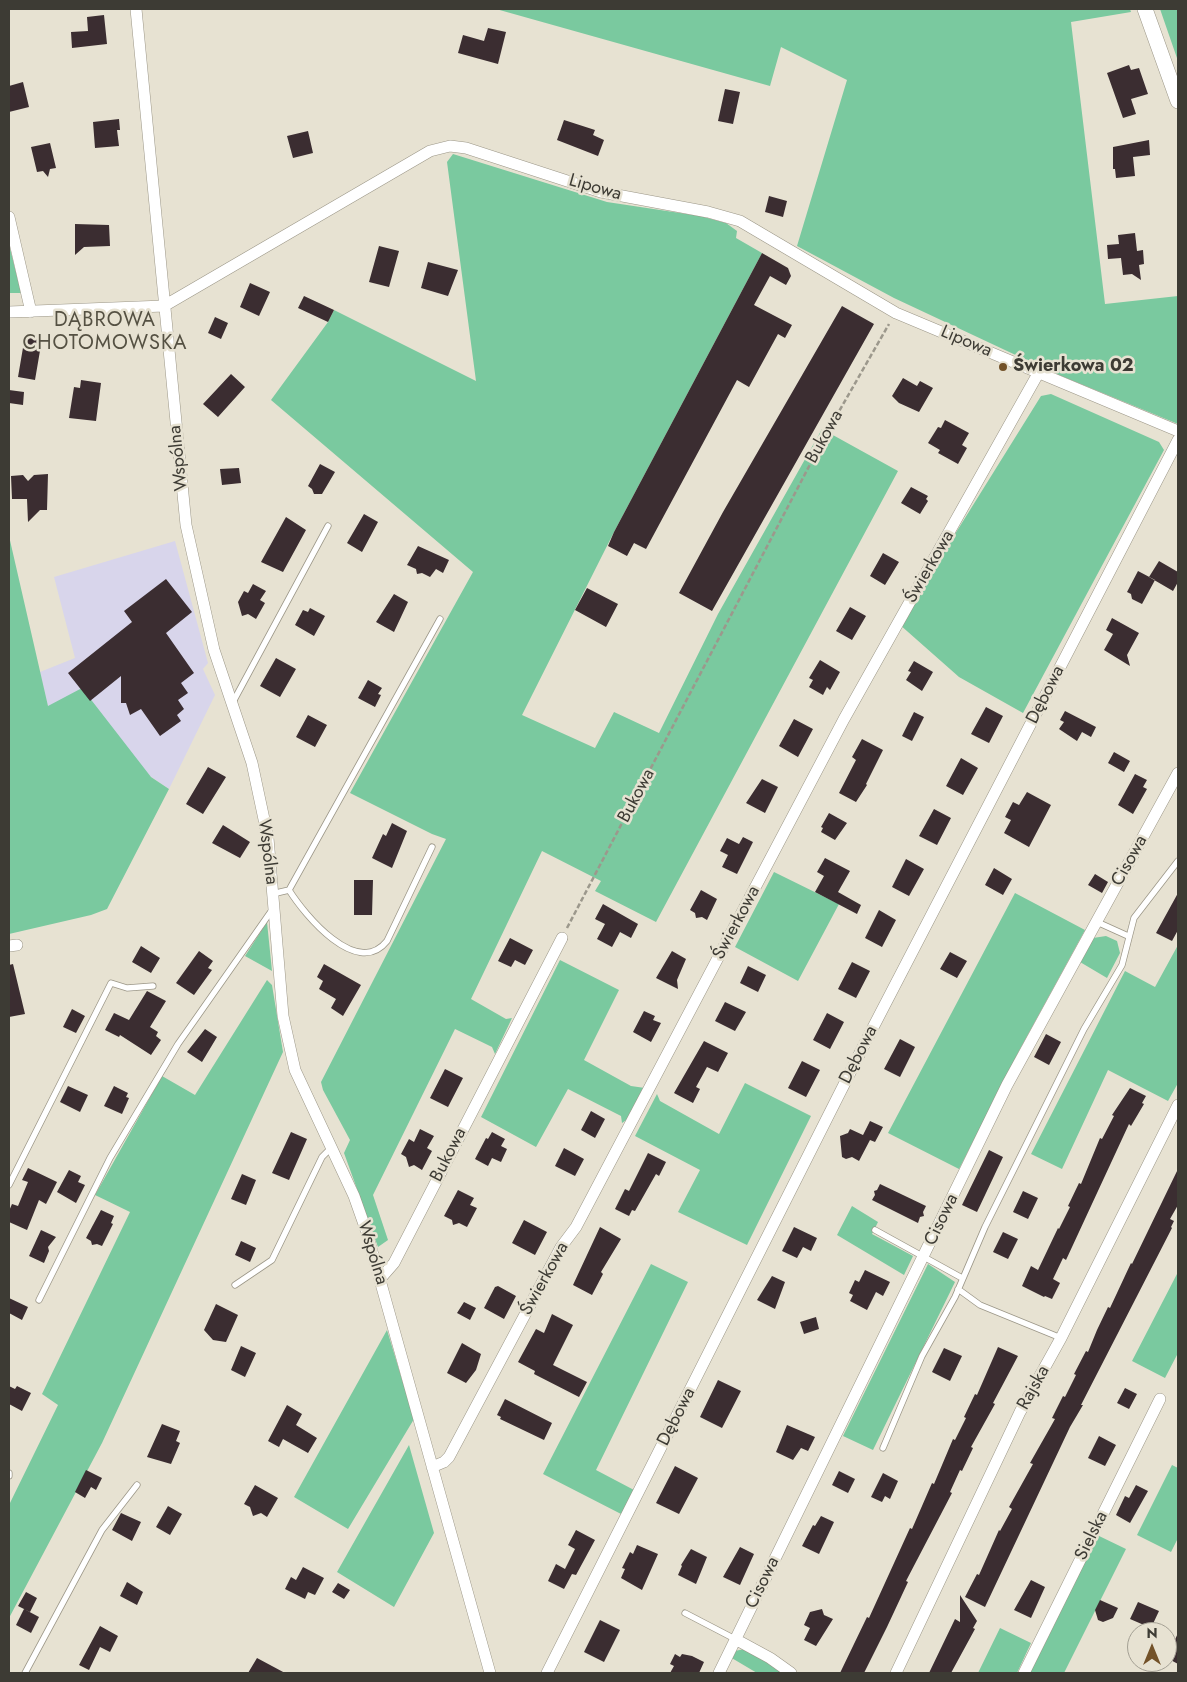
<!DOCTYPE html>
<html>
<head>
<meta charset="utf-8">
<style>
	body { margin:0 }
	#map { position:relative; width:1187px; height:1682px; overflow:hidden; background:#e7e2d2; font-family:Jost,sans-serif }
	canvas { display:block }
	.frame { position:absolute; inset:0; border:10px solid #3d3b34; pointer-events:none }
	.north { position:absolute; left:1127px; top:1622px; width:50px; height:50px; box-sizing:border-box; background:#e7e2d2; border:1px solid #a39f93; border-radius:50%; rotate:0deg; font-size:14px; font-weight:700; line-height:20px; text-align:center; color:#3d3b34 }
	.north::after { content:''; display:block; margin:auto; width:18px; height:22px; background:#735229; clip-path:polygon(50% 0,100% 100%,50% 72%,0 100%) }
</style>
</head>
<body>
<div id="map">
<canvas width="1187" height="1682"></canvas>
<div class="frame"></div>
<div class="north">N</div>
</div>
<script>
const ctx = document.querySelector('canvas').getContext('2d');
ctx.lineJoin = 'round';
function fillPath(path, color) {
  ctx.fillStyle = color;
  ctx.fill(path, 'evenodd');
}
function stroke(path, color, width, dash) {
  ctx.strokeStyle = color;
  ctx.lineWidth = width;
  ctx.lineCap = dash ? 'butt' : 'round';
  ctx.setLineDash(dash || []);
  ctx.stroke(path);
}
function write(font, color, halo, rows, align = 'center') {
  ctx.font = font + ' Jost,sans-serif';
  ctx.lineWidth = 5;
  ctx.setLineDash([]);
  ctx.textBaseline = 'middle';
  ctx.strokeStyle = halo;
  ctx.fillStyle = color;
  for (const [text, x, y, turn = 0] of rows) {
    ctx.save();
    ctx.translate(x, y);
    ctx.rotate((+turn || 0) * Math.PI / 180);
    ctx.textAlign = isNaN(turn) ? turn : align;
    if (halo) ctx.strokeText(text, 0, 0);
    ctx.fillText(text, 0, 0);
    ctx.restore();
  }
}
const industrial = new Path2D(`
	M175,541l33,122 -5,6 12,26 -46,94 -121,-82 -8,-35 35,-14 -21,-81z`);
const green = new Path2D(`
	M496,9h634l1,3 -60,10 34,282 73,-8v128l-124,-51 -160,-75 -97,-52 50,-166 -66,-33 -11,39z
	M1160,9h18v52z
	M453,154l154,48 93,14 26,7 11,8 -1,7 26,15 -148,279 -92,183 73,33 19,-36 45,21 59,-119 104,-185 76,42 -242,451 -61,-31 6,-10 -59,-30 -71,148 35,20 6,-1 -17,36 -3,-7 -37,-18 -82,166 15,45 -10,7 -34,-94 6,-13 -27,-50 -2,-8 125,-243 -14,-5 -82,-41 123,-221 -202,-172 57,-78 6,-12 142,71 -29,-219z
	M9,244l12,49h-12z
	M1051,394l108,48 5,8 -141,263 -64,-36 -60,-53 142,-228z
	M9,536l39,170 34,-18 69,89 18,12 -62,120 -16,6 -82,19z
	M774,872l65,32 -41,77 -63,-34z
	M1015,893l70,37 -65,119 -61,120 -71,-36z
	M267,922l5,49 -27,-15z
	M1106,936l11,5 3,12 -13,25 -27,-16 13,-24z
	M1178,945v138l-10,18 -60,-31 -46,99 -31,-15 94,-183 30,16z
	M560,960l59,30 -35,70 47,26 14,2 -17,31 -6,4 -1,-7 -53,-27 -32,58 -55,-30z
	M267,980l5,5 11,67 -181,391 -93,175v-113l49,-100 -16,-11 88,-182 -35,-17 67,-119 33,19z
	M745,1083l66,33 -64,129 -69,-33 22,-42 -65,-34 22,-42 3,7 59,33z
	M852,1206l26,16 -6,12 41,22 -9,19 -67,-40z
	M651,1264l37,18 -92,188 38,20 -11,25 -80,-41z
	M928,1264l27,18 -82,168 -30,-14z
	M1178,1272v81l-13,25 -33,-17z
	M387,1330l27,89 -66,110 -54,-32z
	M409,1445l25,88 -40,74 -57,-35z
	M1172,1465l6,3v70l-7,14 -34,-17z
	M1097,1535l29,14 -62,124h-34z
	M1000,1628l31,15 -14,30h-39z
	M744,1649l41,24h-28l-27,-16 5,-6z`);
const building = new Path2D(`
	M104,15l3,29 -35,4 -1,-16 17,-1 -1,-14z
	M488,28l18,4 -8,32 -40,-11 5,-18 21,6z
	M1129,65l2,5 8,-2 9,26 -17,5 5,15 -13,4 -16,-45z
	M23,82l6,25 -20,5v-26z
	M725,89l15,3 -7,32 -15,-3z
	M119,119l1,11h-3l2,16 -24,2 -2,-26z
	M564,120l31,10 -2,5 11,5 -6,16 -41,-16z
	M308,131l5,22 -20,5 -6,-22z
	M1149,140l1,15 -17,2 2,19 -19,2 -1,-9h-2v-22z
	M50,143l6,25 -6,1 -2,8 -5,-6 -6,1 -6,-25z
	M769,196l18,5 -4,16 -18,-5z
	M75,224l34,1 1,21 -26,1 -9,8z
	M1135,233l2,18 6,-1 1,14 -5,1 2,15 -9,-6 -9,1 -2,-17 -13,1 -1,-14 12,-1 -1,-9z
	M379,246l20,5 -10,36 -20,-5z
	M762,253l26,15 3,8 -5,9 -16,-9 -16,29 38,20 -7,13 -7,-4 -29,53 -12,-7 -91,169 -12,-6 -7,13 -19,-10 6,-14z
	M428,262l30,8 -10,26 -27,-8z
	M250,283l20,9 -11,24 -19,-9z
	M304,296l30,14 -6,12 -30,-14z
	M842,306l32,18 -162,287 -33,-18 44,-81z
	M215,317l13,6 -7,16 -13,-6z
	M25,336l17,3 -7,41 -17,-3z
	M231,374l14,13 -27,30 -15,-13z
	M903,378l14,8 3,-5 13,7 -14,24 -20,-9 -7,-7z
	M81,380l20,3 -5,38 -27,-3 5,-31 6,1z
	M9,390l15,2 -1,13 -14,-2z
	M945,420l24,13 -7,12 5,3 -9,16 -20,-11 2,-3 -12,-7 10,-16 3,1z
	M320,464l15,8 -13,22h-8l-2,-5 -4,-3z
	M239,468l2,15 -19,2 -2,-16z
	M48,474l-1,36h-7l-12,12 -1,-23h-15l-1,-23 12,-1 5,6 6,-6z
	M911,487l17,9 -2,3 2,2 -8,13 -19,-11z
	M364,514l14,8 -16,30 -15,-9z
	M286,517l20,13 -23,42 -22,-10z
	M418,546l31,14 -6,13 -7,-4 -6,8 -8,-4 -5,1 -1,-5 -9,-4z
	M883,553l16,9 -14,23 -15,-9z
	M1159,561l19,11v10l-5,9 -24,-14z
	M1138,571l17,9 -13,24 -10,-5 -1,-5 -4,-2z
	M166,579l26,33 -26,21 28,40 -13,10 7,10 -10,7 6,9 -7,6 4,6 -21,15 -19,-27 -11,6 -4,-12h-5v-27l-31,25 -22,-28 64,-51 -8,-11z
	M253,584l13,7 -6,9 5,3 -9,16 -8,-5 -6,2 -4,-14 6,-11 4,2z
	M587,588l31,16 -12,23 -31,-17z
	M394,594l14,8 -14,30 -18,-10z
	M850,607l16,9 -14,24 -16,-9z
	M310,608l15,8 -11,20 -19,-11 8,-15 5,2z
	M1112,618l27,15 -12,22 3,11 -26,-16 9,-16 -7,-4z
	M276,658l20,11 -16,28 -20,-11z
	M820,660l20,12 -10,18 -3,-3 -4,8 -14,-8 4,-7 -4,-2z
	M914,661l19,11 -11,19 -16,-11 5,-8 -3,-1z
	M368,680l14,8 -4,6 3,1 -6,12 -17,-9z
	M986,707l17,9 -14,27 -18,-9z
	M1065,711l31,16 -5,10 -9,-5 -5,9 -18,-12 5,-7 -4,-2z
	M914,712l10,5 -12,24 -10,-5z
	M308,715l19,10 -12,22 -19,-10z
	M794,719l19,10 -15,28 -19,-11z
	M862,739l21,11 -17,34 1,1 -11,17 -17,-9 17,-33 -4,-3z
	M1114,752l16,9 -6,11 -16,-9z
	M961,758l17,10 -15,27 -17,-9z
	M208,767l18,10 -23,37 -17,-10z
	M1135,774l12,6 -4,7 4,2 -14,25 -15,-9z
	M762,779l16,8 -13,26 -19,-10z
	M1027,792l24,13 -22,42 -25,-14 7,-13 -6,-3 8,-15 6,3z
	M934,809l17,9 -14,27 -18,-9z
	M829,813l18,10 -12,17 -14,-8 2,-4 -2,-1z
	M392,823l15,8 -15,37 -20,-10 11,-24 3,2z
	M223,825l27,17 -10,16 -28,-15z
	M743,837l10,5 -16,32 -15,-7 6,-12 -8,-4 7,-13 12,6z
	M825,858l25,13 -12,21 23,13 -4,9 -42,-22 9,-16 -7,-4z
	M906,859l18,10 -15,27 -17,-9z
	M994,868l18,11 -9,16 -18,-10z
	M1095,874l13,8 -6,11 -14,-8z
	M354,880h19l-1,35h-18z
	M701,890l16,9 -10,21 -5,-3 -6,1 -1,-5 -5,-3z
	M1178,893v37l-6,11 -16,-8z
	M603,904l35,20 -7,14 -11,-6 -8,15 -15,-8 8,-15 -10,-5z
	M879,910l17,10 -14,27 -17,-9z
	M510,938l23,12 -8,15 -10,-5 -4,7 -13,-6z
	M141,946l19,12 -9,15 -19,-11z
	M199,951l14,10 -5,7 4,2 -18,25 -18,-12z
	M672,951l14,8 -9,21 1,9 -22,-11z
	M950,952l17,9 -10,17 -17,-9z
	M852,962l18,9 -14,27 -18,-9z
	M13,964l12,50 -16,3v-52z
	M324,964l37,21 -18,31 -12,-8 5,-9 -17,-10 4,-8 -6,-4z
	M748,966l18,9 -8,17 -18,-9z
	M147,991l19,10 -16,26 8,5 -2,4 5,4 -10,15 -31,-20 -1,2 -14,-7 9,-17 15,7z
	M725,1002l21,10 -11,19 -20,-10z
	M72,1009l13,7 -9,17 -13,-6z
	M644,1011l11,5 -2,4 8,3 -10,19 -18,-10z
	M827,1013l17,9 -14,27 -17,-9z
	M205,1029l12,8 -15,25 -15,-10z
	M1046,1034l15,8 -12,23 -15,-8z
	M900,1039l15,8 -15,30 -16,-8z
	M704,1041l24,12 -10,19 -11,-5 -11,20 4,2 -7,14 -19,-10z
	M802,1061l18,9 -14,27 -18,-9z
	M445,1069l18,9 -15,29 -18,-9z
	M68,1086l20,9 -8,17 -20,-10z
	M114,1086l14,7 -2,4 3,1 -7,16 -18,-8z
	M1130,1088l16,8 -4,7 2,1 -13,22 -2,-2 -63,136 -3,-2 -10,21 7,4 -8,16 -7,-3 -1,1 -22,-11 9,-20 7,4 20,-42 1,1 11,-22 -2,-1 11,-23 2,1 19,-46 2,1 12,-23 -2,-1z
	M591,1111l14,8 -10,19 -14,-8z
	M870,1121l13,6 -8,15 -5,-2 -11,21 -7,-4 -6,2 -4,-2 -2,-21 8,-3 2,-4 13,6z
	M420,1129l14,7 -7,12 5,3 -10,19 -8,-5 -5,2 -3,-10 -5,-3 8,-15 5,3z
	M291,1132l16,7 -18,41 -17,-7z
	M492,1132l13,7 -4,7 6,3 -6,13 -9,-4 -4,8 -13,-7 11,-21 2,1z
	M564,1148l20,11 -9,17 -20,-10z
	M989,1150l14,7 -26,55 -15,-7z
	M648,1153l18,9 -7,14 -3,-2 -4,7 -17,30 -3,-1 -3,6 -14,-7 10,-20 4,2z
	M28,1168l29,14 -11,22 -7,-4 -12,30 -18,-8v-11l3,-7 6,2 10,-24 -6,-2z
	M1178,1169v36l-8,14 4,2 -3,6 1,1 -91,177h2l-13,22 -85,180 -20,-10 12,-23 2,1 20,-45 1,1 12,-22 -3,-2 24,-43 -3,-1 25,-44 -3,-1 11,-22 2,1 11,-22 -2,-1 12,-23 2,1 9,-22 11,-23 2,1 21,-45 1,1z
	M69,1170l12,6 -3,6 7,3 -9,18 -19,-11z
	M242,1174l14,6 -10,25 -15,-6z
	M880,1184l46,22 -3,6 1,4 -4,1 -2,6 -46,-23 3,-5 -1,-4 3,-1z
	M458,1190l16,8 -4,7 7,3 -10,19 -8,-4 -6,2 -1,-5 -8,-4z
	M1023,1191l15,7 -10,21 -15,-7z
	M101,1210l13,6 -3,7 2,1 -11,22 -5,-2 -5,1 -1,-4 -5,-3z
	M524,1220l23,12 -12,23 -23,-12z
	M600,1227l21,12 -20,33 2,2 -11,21 -19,-10z
	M794,1227l23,11 -6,13 -8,-4 -6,11 -15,-7z
	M41,1230l15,7 -8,10 1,4 -5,12 -15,-7z
	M1003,1232l15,7 -10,20 -15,-7z
	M241,1241l15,7 -6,14 -15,-7z
	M865,1270l25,12 -7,14 -7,-4 -9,18 -17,-9 3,-6 -4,-2 6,-13 4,2z
	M772,1276l13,6 -10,27 -18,-9z
	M498,1286l18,10 -12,23 -20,-11 11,-21z
	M9,1298l19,9 -6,13 -13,-7z
	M464,1302l12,6 -6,12 -13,-7z
	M216,1304l22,11 -12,27 -13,-2 -9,-10z
	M552,1314l21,11 -20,40 34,17 -8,15 -45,-23 1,-3 -17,-9 18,-33 8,4z
	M816,1317l3,12 -15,5 -4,-12z
	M462,1343l19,11 -5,16 -10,13 -19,-10z
	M241,1346l15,7 -11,24 -14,-7z
	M998,1347l20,9 -25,47 2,1 -24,43 2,1 -11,23 -2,-1 -10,22 2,1 -46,88 2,1 -21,45 -23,46h-24l27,-56 2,1 41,-90 2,1 20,-46 2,1 19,-45 2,1 11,-22 -2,-1 11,-23 2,1z
	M944,1348l18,8 -12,25 -18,-9z
	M718,1380l23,11 -19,37 -22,-11z
	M9,1386l6,3 2,-3 14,7 -9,18 -13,-7z
	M1125,1388l12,6 -8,15 -12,-6z
	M505,1399l47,24 -8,17 -44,-21 1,-2 -4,-2z
	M287,1405l15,9 -6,11 21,13 -9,15 -25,-14 -4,8 -11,-6z
	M162,1424l18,7 -4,10 4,2 -9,21 -24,-7z
	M787,1425l28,12 -7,14 -7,-3 -8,12 -17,-8z
	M1099,1436l17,9 -11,21 -17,-8z
	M675,1466l23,12 -19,36 -23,-11z
	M86,1470l16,8 -6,12 -5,-3 -6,11 -10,-6z
	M839,1471l16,8 -7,14 -16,-8z
	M883,1473l15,8 -8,18 -5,-3 -3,6 -11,-5z
	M255,1485l23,13 -11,19 -6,-4 -8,3 -3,-9 -6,-3z
	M1136,1485l12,6 -18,32 -14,-8 9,-19 4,2z
	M168,1506l14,8 -12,21 -14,-8z
	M121,1513l20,9 -9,19 -20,-11z
	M821,1516l13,6 -15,32 -17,-8 11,-21 2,1z
	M576,1530l19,10 -19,35 -4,-1 -8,15 -16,-8 8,-17 9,5 10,-20 -7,-4z
	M637,1545l21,9 -16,36 -21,-12 4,-9 -3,-1 8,-16 3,2z
	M740,1547l14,7 -14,31 -17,-8z
	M691,1549l16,8 -11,27 -18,-9 4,-9 -1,-1z
	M303,1567l21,11 -9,17 -7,-3 -3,7 -20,-10 6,-12 5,3z
	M1031,1580l14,7 -14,31 -17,-8z
	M127,1582l16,10 -6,13 -17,-9z
	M338,1583l12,7 -6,9 -12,-7z
	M26,1592l11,6 -7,14 -12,-6z
	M960,1595l17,26 -4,7 2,1 -24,44h-22l26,-54 5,3z
	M1100,1600l18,8 -5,10 -10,4 -5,-2 -3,-10z
	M1138,1602l21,9 -8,17 -21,-9z
	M24,1609l15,8 -8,16 -15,-8z
	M822,1609l2,6 9,4 -17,27 -12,-6 6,-12 -6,-3 6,-13z
	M600,1620l20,10 -16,32 -20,-10z
	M100,1626l18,10 -8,16 -10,-5 -11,23 -10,-5z
	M1178,1633v31l-11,-6z
	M675,1654l5,3 2,-3 10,2 12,6 -5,11h-29l4,-7 -4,-2z
	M257,1658l28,15h-37z`);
const path = new Path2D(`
	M567,928l259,-494 63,-110`);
const service = new Path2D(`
	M233,702l95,-176
	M289,890c15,24 68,89 98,51l45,-94
	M272,894l17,-4 151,-271
	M1097,922l31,14
	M9,1185l102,-202 16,5 26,-2
	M875,1230l87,48
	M235,1285l37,-25 50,-103 9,-9
	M958,1289l22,16 81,33
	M39,1300l71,-142 68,-114 94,-134
	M883,1448l39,-92 33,-59 30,-70 99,-198 38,-64 12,-47 44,-57
	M9,1473v3
	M685,1613l50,26
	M25,1673l77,-143 35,-45`);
const minor = new Path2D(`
	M136,9l50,516 28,125 38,113 16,75 15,178 12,54 59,126 12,34 124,443
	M9,217l22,95
	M9,312l155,-6 266,-155 20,-5 16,2 135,44 107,20 32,9 156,92 282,118
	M9,946l8,-1
	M380,1279l14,-16 168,-325
	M432,1467l12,-5 5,-5 112,-210 15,-20 268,-508 195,-347
	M735,1639l35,19 21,15
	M547,1673l319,-632 312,-601
	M719,1673l288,-588 171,-312
	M896,1673l124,-261 41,-74 117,-233
	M1024,1673l136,-274`);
const tertiary = new Path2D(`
	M1145,9l33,92`);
const markers = [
	[1003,367,5,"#735229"]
];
const streetNames = [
	["Lipowa",595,188,16],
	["Lipowa",966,342,23],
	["Bukowa",825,437,-61],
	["Wspólna",179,458,-96],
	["Świerkowa",930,567,-60],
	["Dębowa",1046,695,-63],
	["Bukowa",637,796,-62],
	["Wspólna",267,852,83],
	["Cisowa",1130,861,-61],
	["Świerkowa",737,923,-62],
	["Dębowa",859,1055,-63],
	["Bukowa",449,1155,-63],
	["Cisowa",942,1220,-64],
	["Wspólna",372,1253,73],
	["Świerkowa",545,1279,-61],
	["Rajska",1034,1388,-61],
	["Dębowa",677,1417,-63],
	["Sielska",1092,1536,-64],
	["Cisowa",763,1583,-64]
];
const poiNames = [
	["Świerkowa 02",1013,367]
];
const quarterNames = [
	["DĄBROWA",105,321],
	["CHOTOMOWSKA",105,344]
];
fillPath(industrial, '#d8d5eb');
fillPath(green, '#7ac99f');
fillPath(building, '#3b2d31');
stroke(service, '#9b9687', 7);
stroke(minor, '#9b9687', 12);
stroke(tertiary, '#9b9687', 16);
stroke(path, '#9c988c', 2.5, [5, 2.5]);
stroke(service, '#fff', 5.5);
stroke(minor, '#fff', 11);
stroke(tertiary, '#fff', 15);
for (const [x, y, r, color] of markers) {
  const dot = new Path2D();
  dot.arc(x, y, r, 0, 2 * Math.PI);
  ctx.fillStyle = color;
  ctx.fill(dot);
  stroke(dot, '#e7e2d2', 2);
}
write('18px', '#3d3b34', '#e7e2d2', streetNames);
write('bold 18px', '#3d3b34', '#e7e2d2', poiNames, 'left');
ctx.letterSpacing = '1px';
write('20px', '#555143', '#e7e2d2', quarterNames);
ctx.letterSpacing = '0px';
</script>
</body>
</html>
